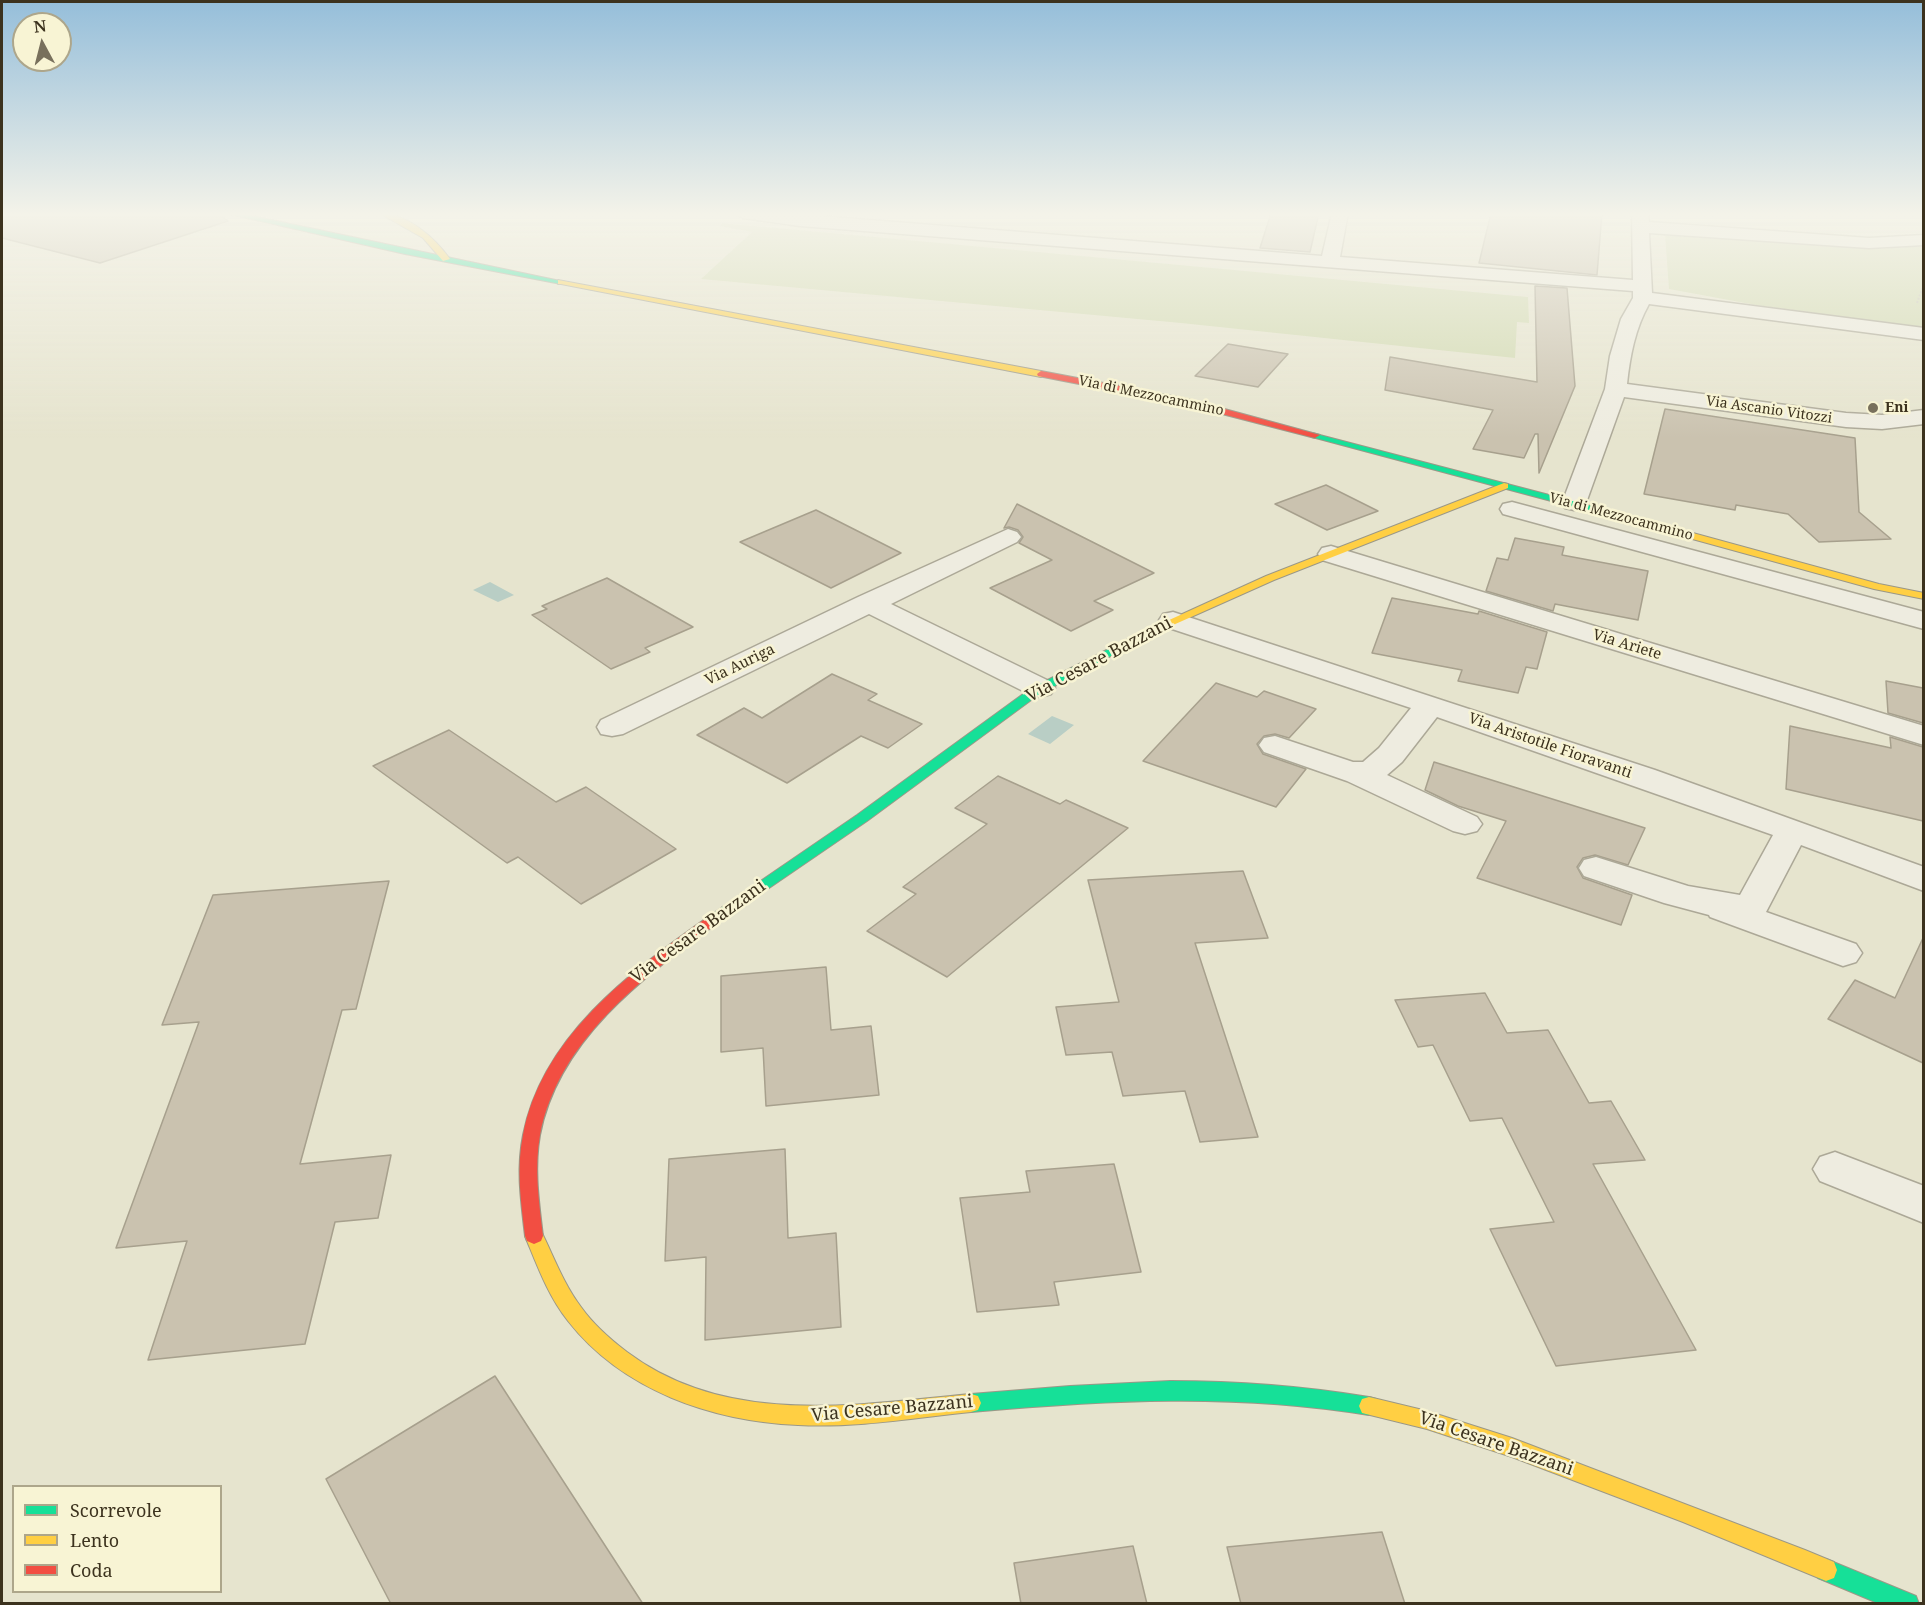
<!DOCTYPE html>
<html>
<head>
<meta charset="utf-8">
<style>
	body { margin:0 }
	#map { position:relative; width:1925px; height:1605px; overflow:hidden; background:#e6e4ce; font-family:"Noto Serif",serif }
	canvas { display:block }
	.frame { position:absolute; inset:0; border:3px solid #3c321e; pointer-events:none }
	.legend { position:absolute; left:12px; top:1485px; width:210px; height:108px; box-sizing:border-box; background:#f8f4d4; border:2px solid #ada68b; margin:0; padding:8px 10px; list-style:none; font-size:18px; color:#3c321e }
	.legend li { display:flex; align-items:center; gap:12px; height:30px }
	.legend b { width:30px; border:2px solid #ada68b }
	.north { position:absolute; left:12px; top:12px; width:60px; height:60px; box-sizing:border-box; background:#f8f4d4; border:2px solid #ada68b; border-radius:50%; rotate:353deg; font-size:16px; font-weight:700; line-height:24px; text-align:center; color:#3c321e }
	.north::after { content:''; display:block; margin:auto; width:21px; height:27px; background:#78705c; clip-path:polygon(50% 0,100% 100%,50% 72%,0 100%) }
</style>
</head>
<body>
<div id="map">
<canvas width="1925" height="1605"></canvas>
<div class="frame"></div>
<ul class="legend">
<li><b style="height:8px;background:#16e098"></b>Scorrevole</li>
<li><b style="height:8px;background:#ffcf43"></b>Lento</li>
<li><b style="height:8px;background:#f24e42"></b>Coda</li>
</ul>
<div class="north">N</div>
</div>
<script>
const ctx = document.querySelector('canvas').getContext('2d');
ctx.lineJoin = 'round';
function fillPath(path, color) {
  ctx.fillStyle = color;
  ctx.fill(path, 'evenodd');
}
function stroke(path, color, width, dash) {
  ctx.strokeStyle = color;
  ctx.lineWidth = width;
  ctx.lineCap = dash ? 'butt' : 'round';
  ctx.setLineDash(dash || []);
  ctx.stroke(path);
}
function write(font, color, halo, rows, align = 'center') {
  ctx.font = font + ' "Noto Serif",serif';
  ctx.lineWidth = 5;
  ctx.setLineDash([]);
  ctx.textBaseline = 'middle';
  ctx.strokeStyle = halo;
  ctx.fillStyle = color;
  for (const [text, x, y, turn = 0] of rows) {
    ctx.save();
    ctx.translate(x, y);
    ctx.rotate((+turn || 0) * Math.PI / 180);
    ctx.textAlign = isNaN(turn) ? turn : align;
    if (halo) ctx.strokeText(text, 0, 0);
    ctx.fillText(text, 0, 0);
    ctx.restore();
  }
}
const green = new Path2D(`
	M722,223l806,74 1,26 -12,-1 -2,36 -334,-35 -480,-44 51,-47 -32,-6z
	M1665,235l211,14 47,-3v82l-167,-23 -87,-16z`);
const water = new Path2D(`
	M490,582l24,13 -16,7 -25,-12z
	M1052,716l22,9 -24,19 -22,-10z`);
const building = new Path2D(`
	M2,213h216l10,8 -128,42 -98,-25z
	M1271,213h48l-9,39 -50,-4z
	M1491,213h111l-5,62 -118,-12z
	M1535,286l32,2 8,98 -36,87 -1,-39h-3l-11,24 -51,-9 20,-39 -108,-20 5,-33 147,25z
	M1228,344l60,10 -30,33 -63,-11z
	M1665,409l190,29 4,74 32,27 -72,3 -31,-28 -52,-9 -1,5 -91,-16z
	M1326,485l52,26 -51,19 -52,-26z
	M1017,504l137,69 -60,28 19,9 -42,21 -81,-43 62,-28 -33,-17 4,-6 -5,-7 -9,-3 -5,1z
	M816,510l85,43 -70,35 -91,-46z
	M1515,538l49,9 -2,8 86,16 -10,49 -83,-16 -2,7 -67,-20 11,-33 11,2z
	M607,578l86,49 -48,21 5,4 -39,17 -79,-54 15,-6 -5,-3z
	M1392,598l86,16 1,-3 68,21 -10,37 -11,-2 -8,26 -60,-12 4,-11 -90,-17z
	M832,674l45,20 -9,6 54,24 -34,24 -27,-12 -74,47 -90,-48 47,-27 18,10z
	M1886,681l37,7v35l-35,-10z
	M1216,683l41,14 7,-6 52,18 -27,29 -14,-4 -11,2 -7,8 6,10 43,15 -30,38 -133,-46z
	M1790,726l101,22 -1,-11 33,10v74l-137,-32z
	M449,730l107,72 30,-15 90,62 -95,55 -63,-47 -11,6 -134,-97z
	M1434,762l211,66 -17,37 -33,-10 -12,3 -6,9 6,11 49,17 -11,30 -144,-47 29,-57 -48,-15 -33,-16z
	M998,776l62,28 6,-4 62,28 -181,149 -80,-46 49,-37 -13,-7 84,-63 -32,-16z
	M1243,871l25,67 -73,5 63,194 -58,5 -15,-51 -62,5 -11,-44 -46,3 -10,-48 63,-5 -31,-122z
	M389,881l-33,128 -14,1 -42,154 91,-9 -13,63 -43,4 -30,122 -157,16 39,-119 -71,7 83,-226 -37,3 51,-130z
	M1923,938v125l-95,-44 27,-39 40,18z
	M826,967l5,63 40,-4 8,69 -113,11 -3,-58 -42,4v-76z
	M1485,993l22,40 41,-3 41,73 22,-2 34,59 -52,4 103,186 -140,16 -66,-137 64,-7 -52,-104 -32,3 -37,-76 -15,2 -23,-47z
	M785,1149l3,89 48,-5 5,94 -136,13 1,-83 -41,4 4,-102z
	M1114,1164l27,108 -87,10 5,23 -82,7 -17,-114 70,-6 -4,-21z
	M495,1376l148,228h-252l-65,-125z
	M1382,1532l23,72h-164l-14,-57z
	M1133,1546l14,58h-126l-7,-41z`);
const path = new Path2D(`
	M1917,303l7,-19`);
const street = new Path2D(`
	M735,213h47l540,43 10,-43h16l-8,44 293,23 -1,-67h16l1,9 220,16 55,-3v10l-55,3 -220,-15 3,60 272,35v12l-275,-36c-14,25 -19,52 -22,80l219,29 36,2 42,-5v14l-42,5 -36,-2 -222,-30 -38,106 -3,5 -9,2 -9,-2 -3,-5 43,-114 5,-33 11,-37 12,-21v-7l-833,-65 -57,-8z
	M1512,502l412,110v17l-421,-115 -3,-5 3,-5z
	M1008,529l9,3 4,5 -4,5 -126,62 160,78 4,6 -4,6 -11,3 -11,-3 -160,-80 -246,120 -11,2 -11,-2 -4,-7 4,-7 257,-123z
	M1331,546l593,180v19l-602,-185 -4,-6 4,-6z
	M1173,612l482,158 269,97v24l-123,-46 -35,67 90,32 6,9 -6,9 -13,4 -133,-49 -1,-2 -45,-12 -80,-27 -5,-8 5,-8 12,-3 92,29 52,9 33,-60 -336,-118 -35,45 -15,13 90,42 5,7 -5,7 -12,3 -12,-3 -106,-50 -83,-29 -5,-7 5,-7 11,-2 78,26h10l16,-14 32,-40 -248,-82 -4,-6 4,-6z
	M1835,1152l89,34v37l-104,-42 -7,-12 7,-12z`);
const fast = new Path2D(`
	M225,213h14l326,69 -4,2 -156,-30z
	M1312,433l352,92 1,2 -5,3 -4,-1 -344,-92z
	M1140,633l4,1 2,2 -2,2 -106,57 -171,126 -152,104h-10l-2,-3 2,-3 152,-104 173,-126z
	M1170,1381c68,0 133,5 199,16l7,2 3,7 -3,7 -7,2c-136,-22 -262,-15 -398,-3l-7,-2 -3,-7 3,-7 7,-2 99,-8z
	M1826,1559l90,37 3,8h-39l-62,-26 -3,-8 3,-8z`);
const slow = new Path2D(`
	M379,213c28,0 55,24 71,46l-7,2 -20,-23z
	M558,280l483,91 4,3 -4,3 -480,-93h-3z
	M1504,483l4,1v4l-234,92 -130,58h-8l-2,-2 132,-60z
	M1660,524l219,60 45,9v6l-50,-10 -218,-60 -1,-2z
	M534,1228l7,3c13,26 22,52 40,76 12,17 29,32 46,45 100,75 228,53 344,42l7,2 3,7 -3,7 -7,2c-57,6 -115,16 -173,13 -86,-4 -175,-34 -230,-104 -20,-25 -31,-56 -43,-85l2,-5z
	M1369,1397l58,14 85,27 293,112 29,12 3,8 -3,8 -8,3 -143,-59 -171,-65 -85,-28 -65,-16 -3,-7 3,-7z`);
const jam = new Path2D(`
	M1041,371l147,28 132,36 -5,3 -128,-33 -149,-29 -1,-2z
	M710,917l5,2 2,3 -2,3c-73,53 -157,116 -175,210 -6,34 -1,67 3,101l-2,5 -7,3 -7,-3 -2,-5c-4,-34 -9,-67 -2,-101 19,-98 106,-162 182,-216z`);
const markers = [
	[1873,408,6,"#78705c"]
];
const farStreetnames = [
	["Via di Mezzocammino",1151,396,12],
	["Via Ascanio Vitozzi",1769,410,8],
	["Via di Mezzocammino",1621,517,15]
];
const farPoinames = [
	["Eni",1885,408]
];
const streetNames = [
	["Via Ariete",1627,645,17],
	["Via Auriga",740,665,-26],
	["Via Aristotile Fioravanti",1550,746,19]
];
const nearStreetnames = [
	["Via Cesare Bazzani",1099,660,-28],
	["Via Cesare Bazzani",698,932,-36],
	["Via Cesare Bazzani",892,1409,-5],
	["Via Cesare Bazzani",1496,1444,19]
];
fillPath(green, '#d1d9b0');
fillPath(water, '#b9cec5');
fillPath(building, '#cac2af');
stroke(building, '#a7a08d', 1.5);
stroke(street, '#aca897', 3);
stroke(fast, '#9b9887', 2);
stroke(slow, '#9b9887', 2);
stroke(jam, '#9b9887', 2);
stroke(path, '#c7c5b7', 2, [2, 1.5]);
fillPath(street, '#eeece0');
fillPath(fast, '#16e098');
fillPath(slow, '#ffcf43');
fillPath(jam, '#f24e42');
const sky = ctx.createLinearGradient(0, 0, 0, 438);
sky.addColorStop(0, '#95beda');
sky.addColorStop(0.49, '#f4f3e9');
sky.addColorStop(1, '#f4f3e900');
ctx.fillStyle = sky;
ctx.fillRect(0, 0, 1925, 438);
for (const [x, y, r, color] of markers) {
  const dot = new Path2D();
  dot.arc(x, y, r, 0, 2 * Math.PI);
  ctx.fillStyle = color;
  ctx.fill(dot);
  stroke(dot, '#f8f4d4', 2);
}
write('14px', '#3c321e', '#f8f4d4', farStreetnames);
write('bold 14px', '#3c321e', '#f8f4d4', farPoinames, 'left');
write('15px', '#3c321e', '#f8f4d4', streetNames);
write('18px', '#3c321e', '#f8f4d4', nearStreetnames);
</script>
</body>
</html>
